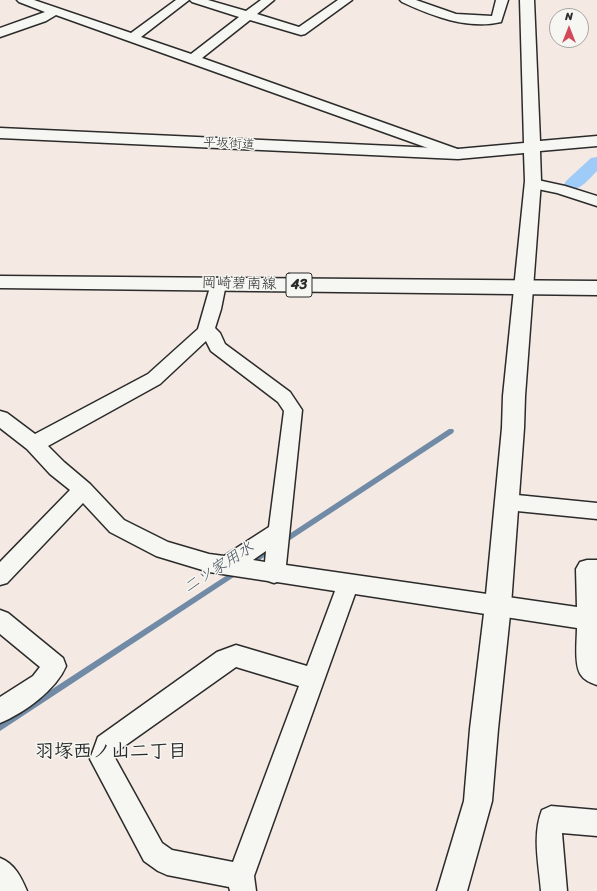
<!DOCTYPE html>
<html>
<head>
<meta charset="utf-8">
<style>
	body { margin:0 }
	#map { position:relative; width:597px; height:891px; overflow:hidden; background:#f4e9e3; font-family:Sriracha,sans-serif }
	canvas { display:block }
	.north { position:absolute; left:549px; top:8px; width:40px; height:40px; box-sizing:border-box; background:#f6f6f2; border:1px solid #a5a5a2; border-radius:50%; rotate:0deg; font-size:11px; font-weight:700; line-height:16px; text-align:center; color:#2b2b2b }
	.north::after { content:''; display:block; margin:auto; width:14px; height:18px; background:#d1495b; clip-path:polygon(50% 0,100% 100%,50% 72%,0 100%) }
</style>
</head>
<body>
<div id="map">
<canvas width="597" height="891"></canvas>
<div class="north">N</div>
</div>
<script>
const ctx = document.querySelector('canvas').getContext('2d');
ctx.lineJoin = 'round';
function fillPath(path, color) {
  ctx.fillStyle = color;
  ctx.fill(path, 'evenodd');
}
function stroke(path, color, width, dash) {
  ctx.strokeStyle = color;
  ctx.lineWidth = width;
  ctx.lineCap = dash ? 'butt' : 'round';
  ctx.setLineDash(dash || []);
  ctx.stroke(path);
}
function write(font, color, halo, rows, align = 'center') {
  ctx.font = font + ' Sriracha,"Klee One",sans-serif';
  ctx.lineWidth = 3;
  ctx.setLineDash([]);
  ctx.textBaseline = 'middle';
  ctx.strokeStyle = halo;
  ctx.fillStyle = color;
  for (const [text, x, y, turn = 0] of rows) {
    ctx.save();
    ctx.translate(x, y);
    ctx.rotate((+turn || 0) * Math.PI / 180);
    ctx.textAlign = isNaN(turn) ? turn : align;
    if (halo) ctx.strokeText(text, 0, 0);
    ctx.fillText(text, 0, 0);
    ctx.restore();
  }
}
const stream = new Path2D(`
	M449,429h4l1,2 -1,2 -169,111 -2,1 -2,-1 -1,-2 1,-2z
	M271,546l2,1 1,2 -1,2 -22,15 -2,1 -2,-1 -1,-2 1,-2z
	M238,568l2,1 1,2 -1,2 -240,158v-8z`);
const canal = new Path2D(`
	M597,157v14c-9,9 -17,21 -31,18l-2,-4 2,-4 25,-23z`);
const street = new Path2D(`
	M17,0h17l97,33 45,-33h13l-48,37 50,17 48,-37 -47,-15 -2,-2h18l38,11 15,-11h13l-17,14 42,13 39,-27h14l-47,34 -4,1 -51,-15 -48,38 261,93 2,3 -2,3 -5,1 -5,-1 -397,-142 -10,6 -46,16v-9l45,-16 -26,-10z
	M400,0h16l40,14 36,2 4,-16h12l-7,22c-33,8 -69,-6 -99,-20z
	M533,179l32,7 32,10v10l-40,-13 -29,-6 -2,-3 2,-3z
	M218,278l6,2 2,4 -5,25 -6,19 5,5 5,11 65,48 12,18 -16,155 291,42 -1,-38 4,-7 7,-2h10v125c-6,-2 -13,-5 -16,-10 -7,-9 -4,-36 -4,-47l-222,-34 -101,282 2,15h-26l-1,-4 -62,-12 -9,-4 -14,-10 -54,-102 8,-22 119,-85 19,-7 71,21 28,-75 -58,-9 -3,1 -6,-2 -59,-9 -53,-16 -46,-24 -27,-29 -76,80 -7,2v-23l70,-72 -20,-16 -23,-25 -27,-21v-17l7,2 28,21 113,-60 50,-45 14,-49zM206,341l5,10 67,51 6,9 -15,116 -45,29 -15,-2 -41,-12 -44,-22 -34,-36 -26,-22 -16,-16 112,-62zM266,551l-1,11 -12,-2zM236,667l63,19 -66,176 -61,-12 -10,-7 -47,-85 1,-6z
	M507,494l90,9v16l-90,-9 -7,-2 -3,-6 3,-6z
	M0,610l8,3 55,45 3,8c-10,24 -42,47 -66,57v-26l33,-21 7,-9 -40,-33z
	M551,806l46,4v26l-35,-3 5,58h-26c-2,-26 -9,-56 1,-81z
	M0,858c15,6 21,19 27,33h-27z`);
const secondary = new Path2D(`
	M520,0h14l6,141 57,-5v10l-57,5 1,30 -16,215 -1,32 -13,177 -13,124 -6,72 -25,90h-30l27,-90 6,-72 15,-124 17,-177 1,-32 22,-215 -1,-28 -66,6 -458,-21v-10l458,21 66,-6z`);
const primary = new Path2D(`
	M0,276l597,5v14l-597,-7z`);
const farStreetnames = [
	["平坂街道",229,144,3]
];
const shields = [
	[299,285,26]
];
const shieldNames = [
	["43",299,285]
];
const streetNames = [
	["岡崎碧南線",239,284,1]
];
const waterNames = [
	["二ツ家用水",219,568,-33]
];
const nearNeighbourhoodnames = [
	["羽塚西ノ山二丁目",111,752]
];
fillPath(stream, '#718ba7');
fillPath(canal, '#9fcbf9');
stroke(street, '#2b2b2b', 3);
stroke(secondary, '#2b2b2b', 3);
stroke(primary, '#2b2b2b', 3);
fillPath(street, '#f6f6f2');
fillPath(secondary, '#f6f6f2');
fillPath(primary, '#f6f6f2');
write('13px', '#2b2b2b', '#f6f6f2', farStreetnames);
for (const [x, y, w] of shields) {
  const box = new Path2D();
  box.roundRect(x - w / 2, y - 12, w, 24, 3);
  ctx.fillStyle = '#f6f6f2';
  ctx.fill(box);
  stroke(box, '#2b2b2b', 1);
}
write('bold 14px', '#2b2b2b', null, shieldNames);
write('15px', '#2b2b2b', '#f6f6f2', streetNames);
write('italic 16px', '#48535e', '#f6f6f2', waterNames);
write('bold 19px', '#2b2b2b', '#f6f6f2', nearNeighbourhoodnames);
</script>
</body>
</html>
